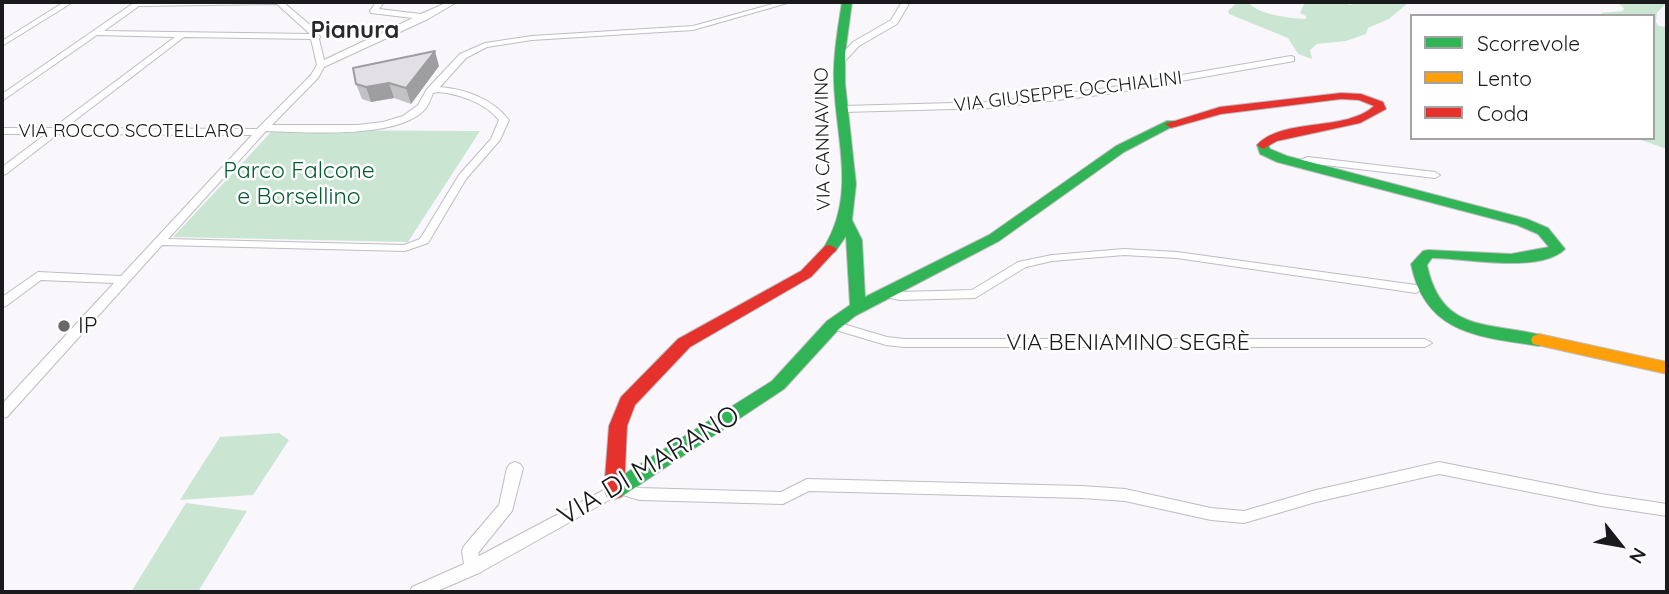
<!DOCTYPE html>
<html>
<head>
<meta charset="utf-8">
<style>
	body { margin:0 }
	#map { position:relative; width:1669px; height:594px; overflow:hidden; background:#f9f7fc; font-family:Quicksand,sans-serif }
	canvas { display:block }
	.frame { position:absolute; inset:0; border:4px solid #1a191b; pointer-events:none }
	.legend { position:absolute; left:1410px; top:14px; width:245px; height:126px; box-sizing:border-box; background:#fff; border:2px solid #a3a3a4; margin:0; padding:9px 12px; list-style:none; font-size:21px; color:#1a191b }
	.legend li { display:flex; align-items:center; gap:14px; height:35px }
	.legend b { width:35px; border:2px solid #a3a3a4 }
	.north { position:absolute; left:1585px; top:510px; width:70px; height:70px; -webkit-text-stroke:5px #fff; paint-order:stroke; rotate:121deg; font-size:19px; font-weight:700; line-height:28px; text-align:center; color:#1a191b }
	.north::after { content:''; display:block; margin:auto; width:24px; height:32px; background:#1a191b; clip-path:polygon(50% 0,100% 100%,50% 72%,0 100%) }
</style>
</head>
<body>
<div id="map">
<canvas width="1669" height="594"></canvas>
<div class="frame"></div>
<ul class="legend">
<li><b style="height:9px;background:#30b455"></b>Scorrevole</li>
<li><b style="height:9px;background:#ff9f0a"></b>Lento</li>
<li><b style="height:9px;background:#e5322d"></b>Coda</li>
</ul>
<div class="north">N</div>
</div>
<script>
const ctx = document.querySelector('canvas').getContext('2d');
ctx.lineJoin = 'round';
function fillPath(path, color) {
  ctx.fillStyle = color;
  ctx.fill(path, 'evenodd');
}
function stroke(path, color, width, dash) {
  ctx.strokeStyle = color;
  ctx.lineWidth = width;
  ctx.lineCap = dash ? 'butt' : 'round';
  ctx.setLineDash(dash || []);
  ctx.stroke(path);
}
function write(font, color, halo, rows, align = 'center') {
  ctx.font = font + ' Quicksand,sans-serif';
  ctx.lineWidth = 5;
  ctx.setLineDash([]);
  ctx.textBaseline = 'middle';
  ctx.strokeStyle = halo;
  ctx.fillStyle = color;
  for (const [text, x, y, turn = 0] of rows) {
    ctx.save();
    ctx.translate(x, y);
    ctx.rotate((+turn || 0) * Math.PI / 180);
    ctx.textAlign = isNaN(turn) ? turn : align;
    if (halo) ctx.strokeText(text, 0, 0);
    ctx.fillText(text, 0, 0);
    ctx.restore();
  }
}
const green = new Path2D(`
	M1238,2h10c10,13 41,16 58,17v-3l-6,-3 5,-11h36l9,3 9,-3h50l-20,17 -21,9 -2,6 -20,7 -29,3 -7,6 2,9 -14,-5 -10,-16 -59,-24 -1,-3z
	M1617,2h50l-10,11 -1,9 3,4 8,1v122l-32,-11h18v-122h-50l-2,-3 22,-2 1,-3z
	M273,130l207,1 -72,111 -235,-5z
	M279,433l10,7 -36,55 -73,5 40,-63z
	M186,503l61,8 -49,81h-67z`);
const street = new Path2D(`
	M64,2h9l-71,44v-5z
	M135,2h148l33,28 4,7 -1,2 5,21 89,-42 -42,-5 -1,-2 6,-9h8l-5,7 42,5 27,-12h9l-29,17 -104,48 -6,11 -46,47h86l25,-3 20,-6 15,-11 9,-16 33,-35 25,-11 47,-7 161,-10 87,-24h11l-98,28 -161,10 -45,7 -21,11 -26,29c25,2 53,12 69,33l-9,20 -34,39 -38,64 -23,8 -243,-6 -155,172 -5,1v-14l112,-121 -73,-3 -35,26 -4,1v-10l36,-25 83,4 131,-141 -194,-1 -52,40 -4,1v-8l44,-33h-44v-6h51l122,-91 -78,-2 -95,66v-7zM277,4l33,30 -206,-3 35,-25zM184,37l127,2 6,26 -6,10 -54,54 -192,-1zM438,92c22,2 47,11 61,28l-8,19 -32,36 -39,64 -16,6 -236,-6 98,-108c38,1 134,9 160,-23 3,-4 5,-10 7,-15z
	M902,2h8l-13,22 -38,22 -17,18h-6v-4l17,-18 38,-22z
	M1291,56l3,1v4l-187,33 -116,14 -148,4 -5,-3 5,-3 148,-4 116,-14z
	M1308,157l127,15 5,3 -5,3 -127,-15 -11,3 -5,-3z
	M1124,249l53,3 239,33 6,4 -6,4 -239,-35 -53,-3 -72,6 -26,6 -51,31 -75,2 -20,-4 -2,-3 6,-4 16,3 72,-2 46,-28 34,-7z
	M833,321l54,16 17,2h521l7,4 -7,4h-521l-18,-2 -57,-17 -2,-3 2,-3z
	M515,462l5,2 3,4 -11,43 -34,42 1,3 140,-74 20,6 142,4 26,-13 275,7 43,3 86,19 33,3 72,-21 123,-28 162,32 66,10v12l-66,-10 -162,-32 -123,28 -72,21 -33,-3 -86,-19 -43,-3 -273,-7 -26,13 -144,-4 -19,-6 -141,79 -44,19h-25l2,-5 52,-23 -2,-13 2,-5 35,-41 8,-37 3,-4z`);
const fast = new Path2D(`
	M842,2h10l-7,52v29l11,101 -4,36 10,20 3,57 124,-62 127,-89 51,-25h8l2,3 -53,28 -125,89 -144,75 -16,13 -55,60 -163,108 -7,2 -7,-2 -3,-6 3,-6 165,-104 55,-60 23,-16 -4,-69 -11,16 -5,1 -7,-4c34,-54 13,-108 11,-167 -1,-27 4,-53 8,-80z
	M1263,141l4,1 3,7 17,7 240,63 21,9 17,21c-25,25 -99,9 -133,9l-5,7c15,70 63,56 118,71l2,4 -2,4 -6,2c-60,-9 -114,-12 -128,-82l12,-13 5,-1 83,4 38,-7 -11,-13 -21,-9 -240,-63 -17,-8 -3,-9z`);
const slow = new Path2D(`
	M1539,334l128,28v12l-134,-30 -2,-4 2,-4z`);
const jam = new Path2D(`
	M1341,93l20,1 22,8 3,7 -26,14 -83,18 -14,8 -6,-4c26,-28 89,-13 117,-39l-15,-6 -18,-1 -120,15 -50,14 -6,-4 55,-17z
	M830,245l7,4 -26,28 -121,70 -55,58 -8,21 -3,65 -3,6 -7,2 -7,-2 -3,-6 5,-65 12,-29 57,-58 123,-68 24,-25z`);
const wall = new Path2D(`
	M439,66l-28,38 -17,-6 -23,4 -9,-3 -6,-15z`);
const shadedWall = new Path2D(`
	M435,51l4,15 -28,38 -5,-16z
	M389,83l5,15 -23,4 -5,-15z`);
const building = new Path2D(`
	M435,51l-29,37 -17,-5 -23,4 -10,-3 -3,-16z`);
const markers = [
	[64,326,7,"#68676a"]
];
const farStreetnames = [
	["VIA GIUSEPPE OCCHIALINI",1068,92,-7],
	["VIA ROCCO SCOTELLARO",131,131],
	["VIA CANNAVINO",823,139,-91]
];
const parkNames = [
	["Parco Falcone",299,171],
	["e Borsellino",299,197]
];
const poiNames = [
	["IP",78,326]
];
const streetNames = [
	["VIA BENIAMINO SEGRÈ",1128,343]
];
const farDistrictnames = [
	["Pianura",355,31]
];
const nearStreetnames = [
	["VIA DI MARANO",649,466,-31]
];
fillPath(green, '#cae6d3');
stroke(street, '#bebdc1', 2);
stroke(fast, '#bebdc1', 2);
stroke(slow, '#bebdc1', 2);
stroke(jam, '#bebdc1', 2);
fillPath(street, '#fefeff');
fillPath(fast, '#30b455');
fillPath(slow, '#ff9f0a');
fillPath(jam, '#e5322d');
fillPath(wall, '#c2c1c4');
fillPath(shadedWall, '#9e9da0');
fillPath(building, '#e2e0e4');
stroke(building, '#9e9da0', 2);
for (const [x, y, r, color] of markers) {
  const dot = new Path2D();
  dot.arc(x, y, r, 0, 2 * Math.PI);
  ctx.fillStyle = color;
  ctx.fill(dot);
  stroke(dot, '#fff', 2.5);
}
write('19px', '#1a191b', '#fff', farStreetnames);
write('23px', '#035c2f', '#fff', parkNames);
write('23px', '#1a191b', '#fff', poiNames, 'left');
write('23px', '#1a191b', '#fff', streetNames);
write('bold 24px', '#2a282d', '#fff', farDistrictnames);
write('28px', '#1a191b', '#fff', nearStreetnames);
</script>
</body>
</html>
